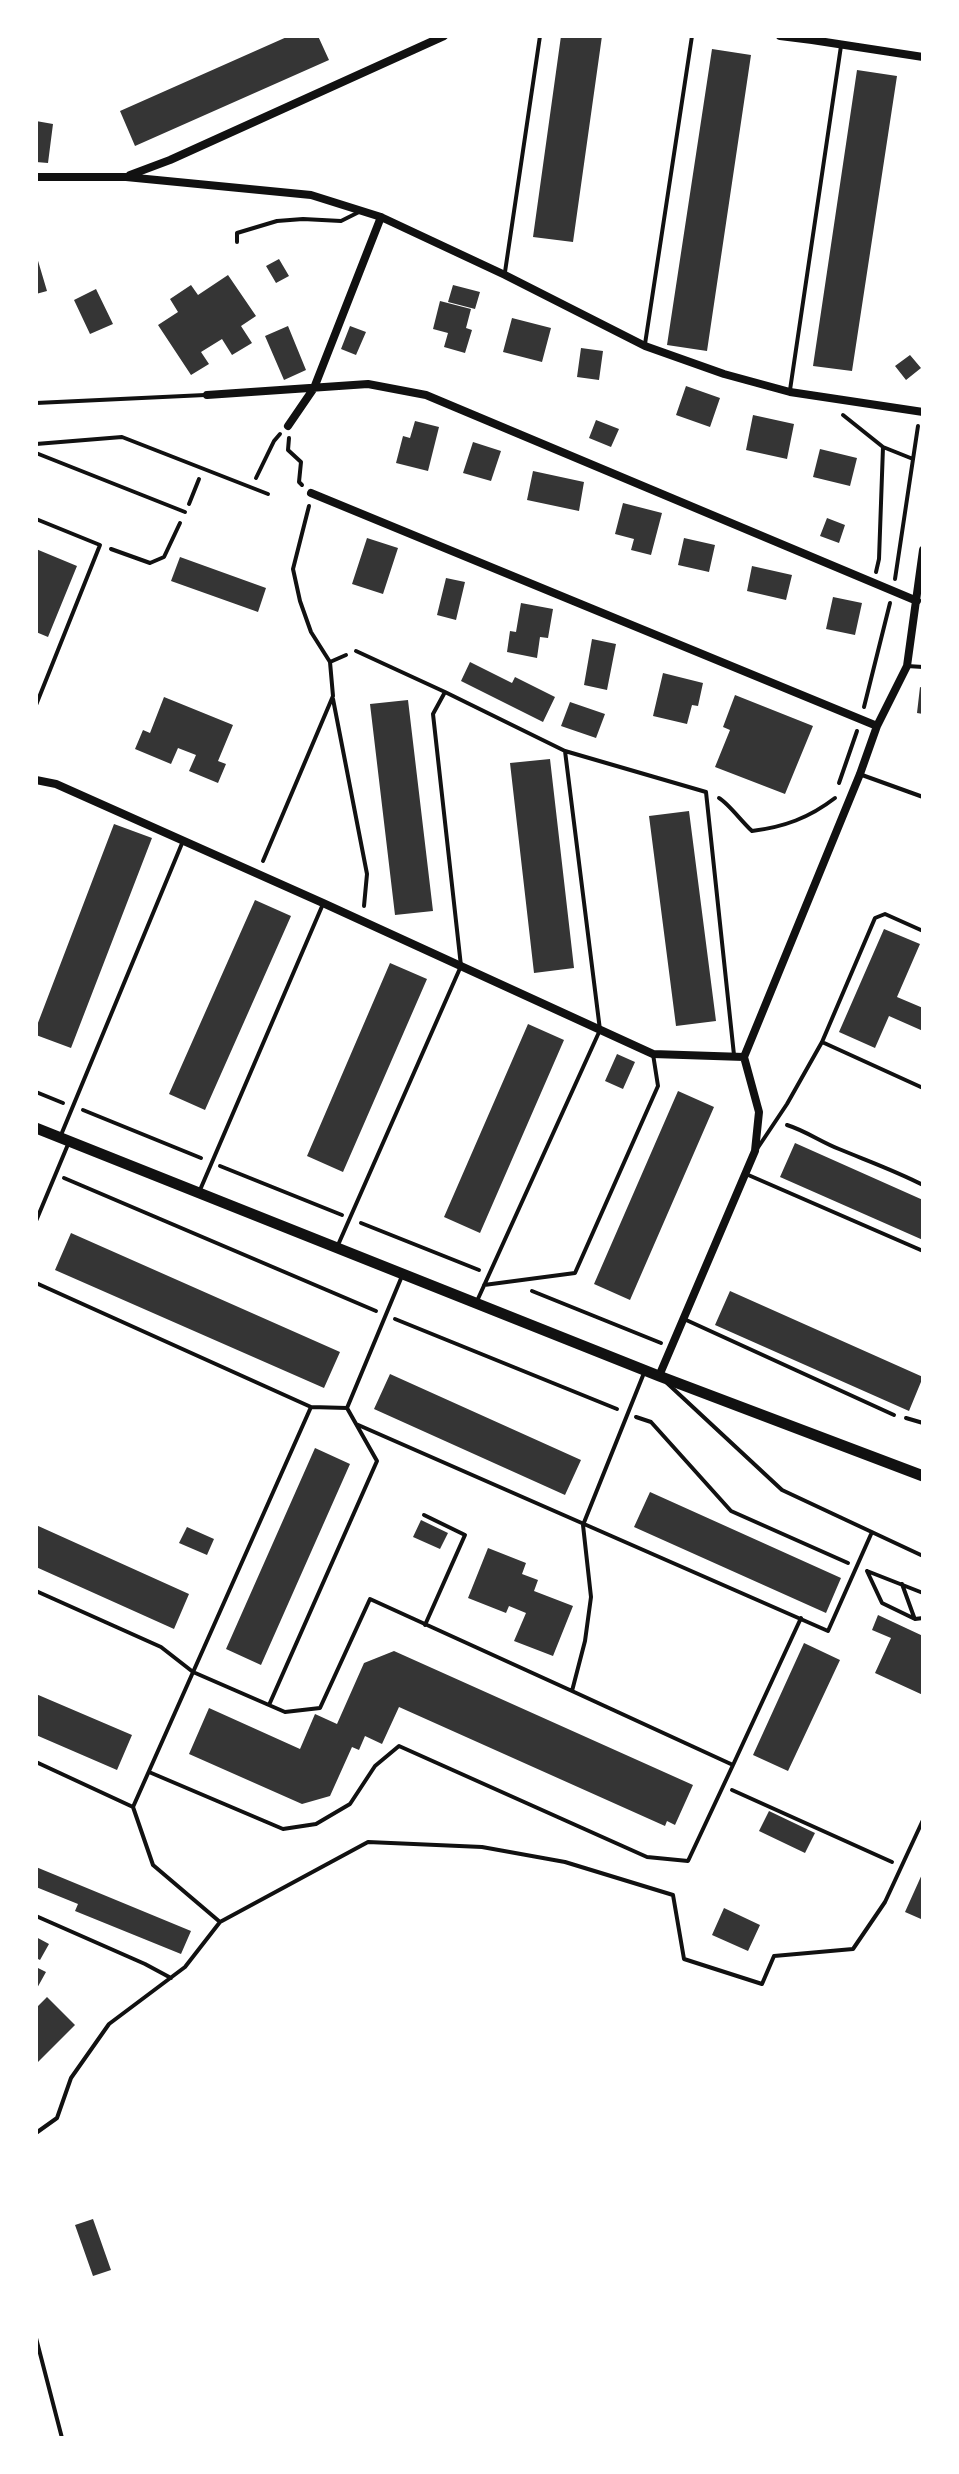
<!DOCTYPE html>
<html>
<head>
<meta charset="utf-8">
<style>
	body { margin:0 }
	#map { position:relative; width:959px; height:2474px; overflow:hidden; background:#fff; font-family:"DM Sans",sans-serif }
	canvas { display:block }
	.frame { position:absolute; inset:0; border:38px solid #fff; pointer-events:none }
</style>
</head>
<body>
<div id="map">
<canvas width="959" height="2474"></canvas>
<div class="frame"></div>
</div>
<script>
const ctx = document.querySelector('canvas').getContext('2d');
ctx.lineJoin = 'round';
function fillPath(path, color) {
  ctx.fillStyle = color;
  ctx.fill(path, 'evenodd');
}
function stroke(path, color, width, dash) {
  ctx.strokeStyle = color;
  ctx.lineWidth = width;
  ctx.lineCap = dash ? 'butt' : 'round';
  ctx.setLineDash(dash || []);
  ctx.stroke(path);
}
const building = new Path2D(`
	M289,36h29l11,24 -194,86 -15,-35z
	M561,36h41l-29,206 -40,-5z
	M712,49l39,6 -44,296 -40,-6z
	M857,70l40,6 -45,295 -39,-5z
	M36,121l17,3 -5,39 -12,-1z
	M36,254l11,37 -11,3z
	M279,259l10,17 -13,7 -10,-17z
	M228,275l28,41 -15,10 11,17 -20,12 -10,-16 -21,13 8,12 -18,11 -33,-50 20,-13 -8,-13 21,-14 7,10z
	M453,285l27,7 -5,17 -27,-7z
	M96,289l17,35 -23,10 -16,-34z
	M440,301l31,8 -5,19 6,2 -7,23 -21,-6 4,-14 -15,-4z
	M512,318l39,10 -9,34 -39,-10z
	M288,326l18,44 -22,10 -19,-44z
	M350,326l16,6 -10,23 -15,-6z
	M581,348l22,3 -4,29 -22,-3z
	M910,355l11,13 -15,12 -11,-14z
	M686,386l34,12 -10,29 -34,-12z
	M753,415l41,9 -7,35 -41,-9z
	M596,420l23,9 -8,18 -22,-9z
	M415,421l24,6 -11,44 -32,-8 7,-27 7,2z
	M473,442l28,9 -10,30 -28,-8z
	M820,449l37,9 -7,28 -37,-9z
	M533,471l51,11 -5,29 -52,-11z
	M623,503l39,10 -11,42 -20,-5 3,-11 -19,-5z
	M827,518l18,7 -6,18 -19,-7z
	M367,538l31,10 -15,46 -31,-10z
	M684,538l31,7 -6,27 -31,-7z
	M36,549l41,17 -29,71 -12,-5z
	M180,557l86,31 -8,24 -87,-31z
	M752,566l40,9 -6,25 -39,-9z
	M446,578l19,4 -9,38 -19,-5z
	M833,597l29,6 -7,32 -29,-6z
	M521,603l32,6 -5,29 -8,-1 -3,21 -30,-6 3,-21 6,1z
	M592,639l24,5 -9,46 -23,-5z
	M470,662l42,21 3,-6 40,20 -12,25 -82,-41z
	M663,673l40,10 -5,23 -6,-1 -5,19 -34,-8z
	M920,687l3,1v26l-6,-1z
	M735,695l78,31 -28,68 -70,-27 15,-37 -7,-3z
	M164,697l69,28 -15,36 8,3 -8,19 -29,-12 7,-16 -18,-7 -7,16 -36,-15 8,-19 7,3z
	M408,700l25,211 -38,4 -25,-211z
	M570,702l35,12 -9,24 -35,-12z
	M550,759l24,209 -40,5 -24,-210z
	M689,811l27,210 -40,5 -27,-210z
	M114,824l38,14 -81,210 -35,-13v-7z
	M255,900l36,16 -86,194 -36,-16z
	M884,929l36,15 -23,53 26,11v23l-34,-15 -14,32 -36,-16z
	M390,963l37,16 -84,193 -36,-16z
	M528,1024l36,16 -84,193 -36,-16z
	M617,1054l18,8 -12,27 -18,-8z
	M678,1091l36,16 -84,193 -36,-16z
	M795,1143l128,57v40l-143,-63z
	M71,1233l269,119 -16,36 -269,-118z
	M730,1291l193,86 -14,34 -194,-86z
	M390,1374l191,86 -16,35 -191,-86z
	M315,1448l35,16 -89,201 -35,-16z
	M650,1492l191,86 -15,35 -192,-86z
	M421,1520l27,13 -8,16 -27,-12z
	M36,1525l153,69 -15,35 -138,-62z
	M187,1527l27,12 -7,16 -28,-12z
	M488,1548l38,15 -4,11 16,6 -4,11 39,15 -20,50 -39,-15 12,-28 -17,-7 -3,7 -38,-15z
	M878,1615l45,21v59l-48,-22 16,-35 -19,-8z
	M804,1643l36,17 -52,111 -35,-16z
	M394,1651l299,134 -18,40 -8,-4 -2,5 -266,-119 -17,37 -17,-8 -6,14 -7,-3 -22,49 -28,8 -113,-50 20,-46 91,41 15,-35 22,10 27,-61z
	M36,1694l96,41 -15,35 -81,-35z
	M769,1811l46,22 -10,20 -46,-22z
	M36,1867l155,64 -10,23 -106,-43 3,-7 -42,-17z
	M923,1872v42l-2,5 -16,-7z
	M724,1908l36,17 -12,26 -36,-16z
	M36,1937l13,7 -9,16 -4,-2z
	M36,1967l10,5 -10,18z
	M47,1997l28,28 -39,39v-56z
	M93,2219l18,51 -18,6 -18,-51z`);
const path = new Path2D(`
	M843,415l40,32 30,12
	M289,438l-1,12 13,12 -2,20 3,3
	M256,478l18,-37 6,-7
	M189,504l10,-25
	M111,549l39,14 14,-6 16,-34
	M876,572l3,-13 4,-112
	M895,579l23,-153
	M330,662l16,-7
	M333,699l34,175 -3,32
	M864,707l26,-104
	M36,753v3
	M839,783l18,-52
	M719,798c9,5 23,24 33,33 32,-4 57,-13 83,-33
	M263,861l70,-165 -3,-34 -19,-30 -11,-31 -7,-32 16,-63
	M36,1092l27,11
	M83,1110l118,48
	M787,1125c19,6 34,17 52,24 29,12 57,22 84,36
	M220,1166l122,49
	M64,1178l312,133
	M361,1223l118,47
	M532,1291l129,52
	M395,1319l222,90
	M636,1417l15,5 80,89 117,52
	M906,1418l17,5
	M867,1571l56,22
	M867,1571l15,32 33,16 8,-1
	M902,1584l12,33
	M732,1790l160,72`);
const service = new Path2D(`
	M237,242v-9l40,-12 26,-2 38,2 20,-10
	M505,272l35,-236
	M645,344l47,-308
	M790,390l51,-344
	M36,403l169,-8
	M36,444l86,-7 146,57
	M36,453l149,59
	M36,519l64,26 -64,160
	M356,651l89,41
	M907,666l16,1
	M565,751l141,41 28,263
	M862,775l61,22
	M822,1042l101,46
	M61,1135l122,-294
	M757,1149l30,-45 35,-62 53,-124 10,-4 38,17
	M746,1174l177,77
	M200,1190l123,-286
	M36,1221l33,-79
	M338,1245l123,-279 -28,-252 12,-22 120,59 35,279 -123,271
	M36,1283l275,124 36,1 55,-132
	M484,1285l91,-12 83,-187 -5,-32
	M684,1319l210,96
	M667,1383l115,107 141,66
	M356,1424l472,207 44,-99
	M424,1515l41,20 -40,90
	M36,1591l125,56 32,25 92,40 35,-4 50,-109 202,92
	M269,1705l108,-244 -30,-53
	M36,1762l97,45 178,-400
	M733,1765l68,-147
	M149,1772l134,57 33,-5 34,-20 25,-38 24,-20 248,111 41,4 45,-96 -161,-74 13,-50 6,-44 -8,-72 61,-152
	M36,1916l109,48 26,14
	M220,1922l148,-80 114,5 83,15 108,33 11,64 78,25 12,-28 79,-7 32,-47 38,-82
	M36,2133l21,-15 14,-40 38,-54 76,-57 35,-45 -67,-57 -20,-58
	M36,2338l26,100`);
const minor = new Path2D(`
	M780,36l32,4
	M812,36v4l111,17
	M130,175l40,-15 274,-124
	M36,177h90l185,18 70,22 124,58 140,71 79,28 66,18 133,20
	M207,395l161,-11 58,11 491,206
	M288,426l26,-38 67,-171
	M311,493l566,233
	M36,780l20,4 267,119 330,151 91,3
	M659,1376l96,-225 4,-39 -15,-55 116,-283 17,-48 30,-60 16,-116`);
const tertiary = new Path2D(`
	M36,1128l623,248 264,100`);
fillPath(building, '#353535');
stroke(path, '#111', 4);
stroke(service, '#111', 4);
stroke(minor, '#111', 8);
stroke(tertiary, '#111', 11);
</script>
</body>
</html>
